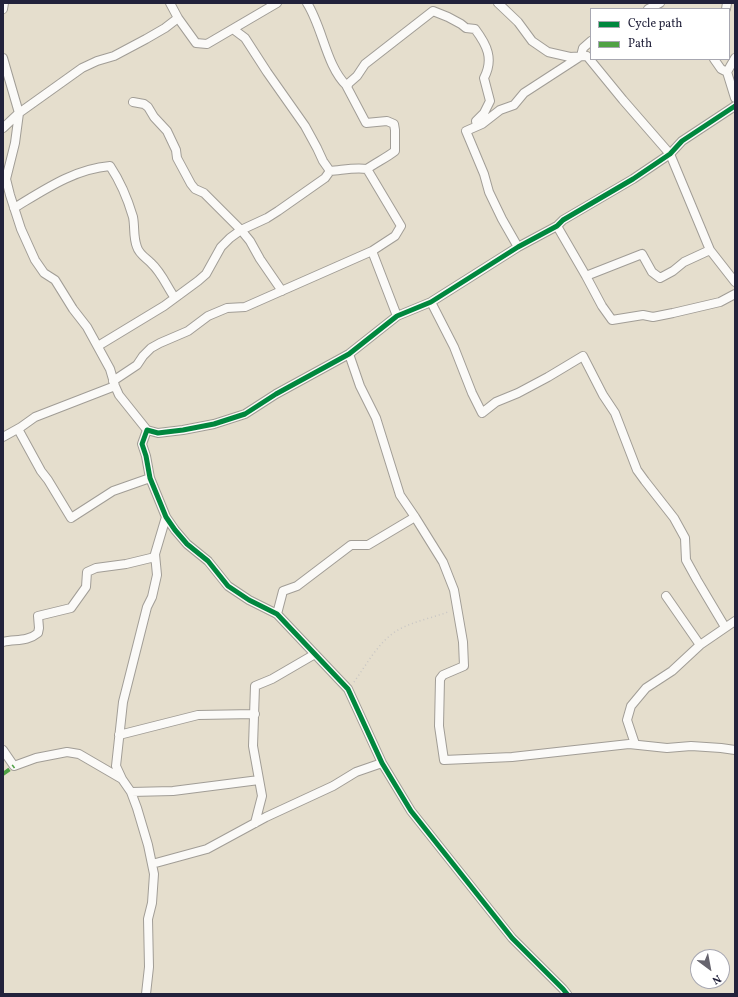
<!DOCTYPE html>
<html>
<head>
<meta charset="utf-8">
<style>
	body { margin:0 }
	#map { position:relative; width:738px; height:997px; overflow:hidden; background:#e5decd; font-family:Vollkorn,serif }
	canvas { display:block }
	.frame { position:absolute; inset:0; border:4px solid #22223b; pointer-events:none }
	.legend { position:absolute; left:590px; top:8px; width:140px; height:52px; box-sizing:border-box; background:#fff; border:1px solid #a7a7b1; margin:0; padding:5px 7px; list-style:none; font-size:12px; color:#22223b }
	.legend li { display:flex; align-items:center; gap:8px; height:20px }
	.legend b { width:20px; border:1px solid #a7a7b1 }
	.north { position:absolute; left:690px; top:949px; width:40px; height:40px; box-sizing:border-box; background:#fff; border:1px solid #a7a7b1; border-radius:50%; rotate:148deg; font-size:11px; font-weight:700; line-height:16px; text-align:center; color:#22223b }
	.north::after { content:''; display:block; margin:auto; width:14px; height:18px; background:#66646e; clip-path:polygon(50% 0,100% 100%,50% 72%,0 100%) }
</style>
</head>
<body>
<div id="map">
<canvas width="738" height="997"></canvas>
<div class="frame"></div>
<ul class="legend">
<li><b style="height:5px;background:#00873e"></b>Cycle path</li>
<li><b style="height:5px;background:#50a245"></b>Path</li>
</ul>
<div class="north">N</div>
</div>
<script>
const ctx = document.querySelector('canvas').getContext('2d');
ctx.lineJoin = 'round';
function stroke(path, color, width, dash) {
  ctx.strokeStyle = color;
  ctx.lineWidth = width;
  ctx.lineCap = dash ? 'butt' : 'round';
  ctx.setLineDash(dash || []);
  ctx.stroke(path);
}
const path = new Path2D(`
	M354,682c13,-18 25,-41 44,-52 16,-9 34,-12 50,-18`);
const minor = new Path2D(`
	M170,3l8,15
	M307,3c16,25 19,63 40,83
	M498,3l20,19 14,19 16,11 22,5 17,-1 36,44 47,54 40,96 25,32
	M3,9l1,-6
	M648,9l12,-6
	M726,9l1,-6
	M233,29l12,9 22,34 38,54 12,22 6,13 7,10c13,-1 25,-4 37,-2
	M3,58l16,55 -4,30 -9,36 4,16 11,34 14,31 9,13 11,7 18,29 14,18 23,42 5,17 4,9 28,35
	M735,58l-8,14 8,26
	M714,59l7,10 6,3
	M133,102l11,2 4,3 6,10 13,14 9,19 1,8 14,26 4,5 9,4 37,37 9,11 10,18 22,32
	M3,128l16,-15 63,-45 15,-7 17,-5 32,-17 19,-11 13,-10 18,25 11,1 70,-41
	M14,208c30,-18 60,-39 96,-42 10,15 18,34 23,51 2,10 0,20 4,30 2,7 9,11 14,16 11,10 16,24 24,35
	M557,226l29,50 16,30 10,14 31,-5 10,2 20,-4 47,-11 15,-8
	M518,247l-16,-28 -13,-27 -5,-18 -18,-43 16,-7 18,-14 14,-5 10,-12 57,-37 2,-8 8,-7
	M372,251l25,65
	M586,276l56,-22 10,18 8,6 13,-7 11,-9 26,-12
	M431,302l23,45 18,46 10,20 14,-11 22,-9 30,-16 35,-21 20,39 12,18 22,57 8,11 29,37 11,20 1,22 11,20 28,47
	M98,346l66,-40 34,-25 8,-7 15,-27 9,-9 11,-8 26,-12 11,-7 47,-33 5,-7
	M349,354l11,32 16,32 24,77 15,22 28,45 11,28 9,52 1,24 -21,9 -3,4 -1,47 5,34 68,-3 117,-13 38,4 24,-2 30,2 14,2
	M113,381l24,-16 6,-9 8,-8 9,-5 28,-12 20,-15 19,-8 18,-1 127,-56 23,-15 6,-10 -34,-57c10,-7 19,-11 28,-18v-21l-1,-6 -7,-3 -21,2 -19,-36 2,-4 8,-7 8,-12 68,-53 15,6 13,7 5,4 9,1c12,16 19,30 9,49l6,23 -6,12 -8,8 1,5
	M18,429l23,42 7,9 23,38 42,-27 37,-13
	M3,437l18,-10 14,-10 80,-31
	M666,596l34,49
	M277,614l6,-23 14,-5 54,-41h17l47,-28
	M3,642c13,-3 24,0 35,-9l1,-5 -1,-12 33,-8 15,-21 1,-15 9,-4 30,-4 29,-7
	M119,735l79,-20 57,-1
	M635,744l-8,-24 4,-14 15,-18 26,-17 28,-26 35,-24
	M3,750l11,16 22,-8 31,-6 12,2 43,25
	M131,792l42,-1 86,-11
	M255,823l7,-27 -9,-50 2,-60 17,-7 43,-25
	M152,864l55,-15 59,-32 67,-31 23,-14 26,-9
	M146,994l3,-27 -1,-48 4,-16 2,-29 -6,-29 -11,-37 -6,-16 -9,-13 -6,-13 7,-64 24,-95 5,-10 5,-22 -2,-21 11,-37
	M567,994l-4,-5 -51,-51 -101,-127 -29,-48 -34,-74 -71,-75 -28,-14 -21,-14 -20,-25 -21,-17 -12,-14 -9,-13 -16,-39 -4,-22 -4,-12 5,-14 11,3 25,-3 31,-6 31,-10 31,-20 73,-40 48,-38 34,-14 87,-55 39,-21 6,-6 70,-41 37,-25 12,-13 53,-35`);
const quiet = new Path2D(`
	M3,774l11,-8`);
const cycleway = new Path2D(`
	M567,994l-4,-5 -51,-51 -101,-127 -29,-48 -34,-74 -71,-75 -28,-14 -21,-14 -20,-25 -21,-17 -12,-14 -9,-13 -16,-39 -4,-22 -4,-12 5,-14 11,3 25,-3 31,-6 31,-10 31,-20 73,-40 48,-38 34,-14 87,-55 39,-21 6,-6 70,-41 37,-25 12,-13 53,-35`);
stroke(minor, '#a19d96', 10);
stroke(path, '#c8c6c4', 1.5, [1, 3]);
stroke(minor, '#fbfaf8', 8);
stroke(quiet, '#50a245', 4, [8, 4]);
stroke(cycleway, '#00873e', 5);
</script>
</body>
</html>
